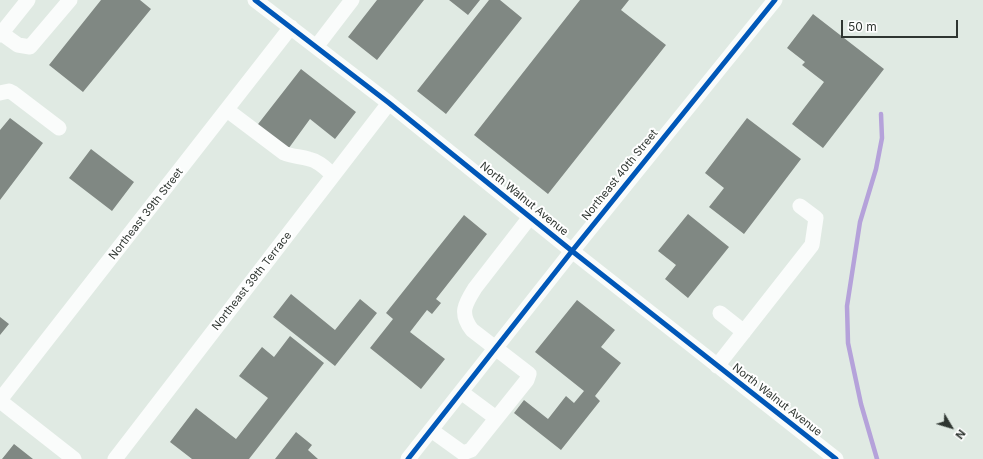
<!DOCTYPE html>
<html>
<head>
<meta charset="utf-8">
<style>
	body { margin:0 }
	#map { position:relative; width:983px; height:459px; overflow:hidden; background:#e0eae3; font-family:Inter,sans-serif }
	canvas { display:block }
	.north { position:absolute; left:931px; top:407px; width:40px; height:40px; -webkit-text-stroke:3px #fff; paint-order:stroke; rotate:128deg; font-size:11px; font-weight:700; line-height:16px; text-align:center; color:#2f3631 }
	.north::after { content:''; display:block; margin:auto; width:14px; height:18px; background:#2f3631; clip-path:polygon(50% 0,100% 100%,50% 72%,0 100%) }
	.scale { position:absolute; left:841px; top:20px; width:117px; height:18px; box-sizing:border-box; border:2px solid #2f3631; border-top:0; padding-left:5px; font-size:12px; line-height:14px; white-space:nowrap; color:#2f3631; -webkit-text-stroke:3px #fff; paint-order:stroke }
</style>
</head>
<body>
<div id="map">
<canvas width="983" height="459"></canvas>
<div class="north">N</div>
<div class="scale">50 m</div>
</div>
<script>
const ctx = document.querySelector('canvas').getContext('2d');
ctx.lineJoin = 'round';
function stroke(path, color, width, dash) {
  ctx.strokeStyle = color;
  ctx.lineWidth = width;
  ctx.lineCap = dash ? 'butt' : 'round';
  ctx.setLineDash(dash || []);
  ctx.stroke(path);
}
function fillPath(path, color) {
  ctx.fillStyle = color;
  ctx.fill(path, 'evenodd');
}
function write(font, color, halo, rows, align = 'center') {
  ctx.font = font + ' Inter,sans-serif';
  ctx.lineWidth = 4;
  ctx.setLineDash([]);
  ctx.textBaseline = 'middle';
  ctx.strokeStyle = halo;
  ctx.fillStyle = color;
  for (const [text, x, y, turn = 0] of rows) {
    ctx.save();
    ctx.translate(x, y);
    ctx.rotate((+turn || 0) * Math.PI / 180);
    ctx.textAlign = isNaN(turn) ? turn : align;
    if (halo) ctx.strokeText(text, 0, 0);
    ctx.fillText(text, 0, 0);
    ctx.restore();
  }
}
const stream = new Path2D(`
	M877,459l-16,-55 -13,-61 -1,-37 13,-84 16,-53 6,-31 -1,-24`);
const building = new Path2D(`
	M101,0h39l11,9 -68,83 -34,-27z
	M377,0h47l-47,60 -29,-23z
	M449,0h31l-12,15z
	M489,0h11l22,18 -76,96 -29,-23z
	M580,0h49l-8,10 45,35 -118,149 -74,-59z
	M813,14l71,55 -61,79 -31,-24 32,-42 -22,-17 3,-3 -18,-14z
	M301,69l55,43 -21,27 -25,-20 -24,33 -31,-24z
	M10,118l33,25 -43,57v-70z
	M747,118l54,41 -57,75 -35,-27 15,-19 -19,-15z
	M91,149l43,33 -22,29 -43,-33z
	M688,214l41,33 -41,51 -23,-19 11,-14 -18,-14z
	M464,215l23,19 -51,65 5,4 -9,11 -5,-4 -17,22 35,27 -24,30 -51,-41 23,-29 -7,-6z
	M291,294l44,36 25,-31 17,14 -42,53 -62,-49z
	M577,300l38,30 -14,17 20,16 -26,33 5,5 -39,49 -47,-37 10,-13 24,19 18,-23 8,7 10,-12 -49,-39z
	M0,317l9,7 -9,11z
	M290,336l34,27 -75,96h-57l-22,-17 26,-34 40,31 32,-41 -29,-22 23,-29 12,10z
	M296,432l16,13 -4,5 10,9h-43z
	M14,444l19,15h-31z`);
const minor = new Path2D(`
	M255,0l134,103 183,148 264,208
	M1,33l17,12 12,2 40,-47
	M0,35l28,-35
	M316,47l36,-47
	M0,93l9,-2 4,2 46,35
	M227,110l57,43c9,4 16,3 25,6 10,2 17,10 24,16
	M720,313l24,19
	M717,366l95,-121 4,-27 -16,-12
	M461,392l35,26
	M0,400l291,-373
	M0,401l74,58
	M431,430l32,23 8,-3 56,-70 2,-6 -57,-44c-13,-17 -7,-26 3,-42l55,-71
	M115,459l274,-356
	M408,459l164,-208 203,-251`);
const cycleway = new Path2D(`
	M255,0l134,103 183,148 264,208
	M408,459l164,-208 203,-251`);
const streetNames = [
	["Northeast 40th Street",620,175,-51],
	["North Walnut Avenue",524,199,39],
	["Northeast 39th Street",146,214,-52],
	["Northeast 39th Terrace",252,281,-52],
	["North Walnut Avenue",777,400,38]
];
stroke(stream, '#b5a2da', 4.5);
fillPath(building, '#808883');
stroke(minor, '#fafcfb', 15);
stroke(cycleway, '#0057b8', 5);
write('11px', '#2f3631', '#fff', streetNames);
</script>
</body>
</html>
